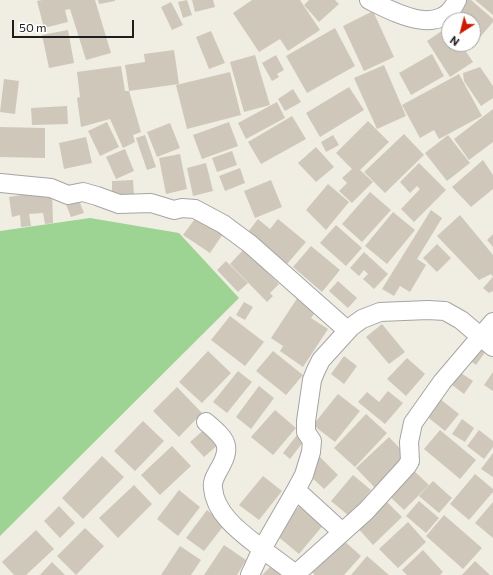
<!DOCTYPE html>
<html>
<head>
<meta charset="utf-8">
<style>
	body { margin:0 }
	#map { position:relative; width:493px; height:575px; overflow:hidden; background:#f0ede2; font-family:Commissioner,sans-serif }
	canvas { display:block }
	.north { position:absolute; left:441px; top:12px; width:40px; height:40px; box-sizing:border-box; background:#fff; border:1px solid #a5a5a5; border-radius:50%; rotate:216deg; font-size:11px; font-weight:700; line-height:16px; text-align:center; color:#1e1e1e }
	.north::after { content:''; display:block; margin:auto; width:14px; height:18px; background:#cb1b00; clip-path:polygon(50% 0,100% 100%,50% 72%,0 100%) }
	.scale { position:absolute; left:12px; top:20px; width:122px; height:18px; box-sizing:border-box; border:2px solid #1e1e1e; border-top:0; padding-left:5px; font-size:12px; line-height:14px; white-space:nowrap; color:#1e1e1e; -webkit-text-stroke:3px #fff; paint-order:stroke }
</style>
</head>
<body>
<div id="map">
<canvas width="493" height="575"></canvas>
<div class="north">N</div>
<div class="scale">50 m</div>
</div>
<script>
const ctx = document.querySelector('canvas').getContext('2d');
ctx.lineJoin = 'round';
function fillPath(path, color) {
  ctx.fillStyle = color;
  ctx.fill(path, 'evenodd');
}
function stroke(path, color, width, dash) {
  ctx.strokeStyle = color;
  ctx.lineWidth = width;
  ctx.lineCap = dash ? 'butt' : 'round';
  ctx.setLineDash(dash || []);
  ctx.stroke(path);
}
const forest = new Path2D(`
	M90,218l89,15 60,65 -239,238v-305z`);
const building = new Path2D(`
	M42,0h53l16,53 -25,7 -16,-51 -5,1 3,12 -24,6 -7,-27z
	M98,0h17v1l-16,3z
	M187,0l5,15 -9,3 -5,-16z
	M192,0h21l2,7 -20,5z
	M252,0h48l20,30 -32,21 -8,-12 -21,13 -26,-39z
	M309,0h26l4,4 -20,18 -15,-17z
	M466,0h5l22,19v3l-17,20 -3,-2v-20h-24z
	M475,0h18v15z
	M171,2l12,23 -11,5 -11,-23z
	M373,11l21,46 -30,14 -21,-45z
	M449,26v18h12l12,18 -23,15 -23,-36z
	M335,28l20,38 -48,27 -21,-37z
	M68,30l6,33 -25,5 -7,-33z
	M211,31l14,32 -16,6 -13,-32z
	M174,50l5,34 -50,7 -4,-26 20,-3 -1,-8z
	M432,54l12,22 -33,19 -12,-22z
	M255,55l15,50 -26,7 -14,-50z
	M276,55l8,15 -7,4 2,3 -7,4 -10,-18z
	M384,65l22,51 -29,13 -23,-51z
	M121,66l4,25h4l12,41 -8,3 2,7 -12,6 -13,-29 -29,8 -4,-29 3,-1 -3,-25z
	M480,67l13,19v12l-12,8 -17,-25 -1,-8z
	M230,72l11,43 -54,14 -11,-44z
	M459,74l23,42 -43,23 -5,-9 -14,8 -18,-33z
	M4,79l15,2 -4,33 -15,-2z
	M349,87l15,23 -44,27 -14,-24z
	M293,89l8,13 -16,9 -7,-12z
	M277,102l8,16 -39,21 -8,-16z
	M67,106l1,18 -36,1 -1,-17z
	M493,109v33l-24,18 -15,-21z
	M292,116l14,23 -45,25 -13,-22z
	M368,121l21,21 -29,28 13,12 -21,21 -13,-12 8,-8 -5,-5 10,-9 -16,-16z
	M107,122l12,25 -19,9 -12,-25z
	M229,122l9,24 -36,13 -9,-24z
	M170,123l10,25 -23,9 -10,-25z
	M0,127l45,1v30l-45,-1z
	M404,134l20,21 -39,38 -21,-21z
	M145,135l11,32 -9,3 -11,-32z
	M333,135l6,10 -13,7 -5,-10z
	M448,135l22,28 -23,18 -22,-28z
	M86,137l6,26 -28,6 -5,-26z
	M316,147l18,20 -18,15 -18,-19z
	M125,149l9,22 -18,8 -10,-22z
	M232,151l5,14 -20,7 -5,-14z
	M180,154l7,35 -21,5 -7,-36z
	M483,160l10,15v14l-22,18 -19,-20z
	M206,163l7,28 -20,5 -6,-28z
	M419,163l27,27 -32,32 -13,-13 19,-20 -3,-3 -7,7 -10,-11z
	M240,168l5,15 -20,8 -6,-15z
	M133,180l1,15h-22v-14z
	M271,180l11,27 -27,11 -11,-27z
	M328,184l21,18 -23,28 -20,-20z
	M52,190l1,33 -8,1 -2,-11 -14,1 2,12 -10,1 -1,-12 -8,2 -3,-20z
	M370,192l21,18 -29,32 -20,-18z
	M78,198l6,15 -13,4 -6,-15z
	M431,210l11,8 -25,41 9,6 -16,27 -10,-6 -6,10 -12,-7z
	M393,212l22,18 -28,34 -22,-18z
	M460,215l33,40v36l-4,2 -6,-5 10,-11 -2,-3 -12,6 -42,-44z
	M197,216l26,18 -13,19 -27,-18z
	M258,219l12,10 8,-10 28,23 -19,22 -39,-32z
	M336,225l26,23 -16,18 -26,-23z
	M493,234v13l-6,-7z
	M437,244l14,14 -14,14 -14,-14z
	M311,246l29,24 -18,22 -29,-25z
	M244,249l35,35 -9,9 3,3 -6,6 -37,-38z
	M364,252l24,22 -14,15 -11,-10 5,-5 -4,-4 -5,6 -9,-8z
	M226,261l22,22 -10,9 -21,-22z
	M338,281l19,17 -9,10 -19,-17z
	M298,297l19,13 -6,8 17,11 -25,38 -23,-16 3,-5 -12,-8z
	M244,302l9,5 -8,13 -9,-5z
	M230,316l34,26 -19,24 -34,-26z
	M382,324l23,28 -16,12 -23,-27z
	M477,345l9,6 -10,14 -8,-6z
	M208,351l23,22 -29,30 -23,-21z
	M273,351l30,24 -17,20 -30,-24z
	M344,356l13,10 -13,18 -13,-10z
	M407,358l18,16 -19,22 -19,-17z
	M238,371l14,11 -25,31 -14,-11z
	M493,372v19l-9,-6z
	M461,373l12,8 -9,13 -12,-9z
	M259,386l15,12 -23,31 -15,-12z
	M177,387l25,26 -23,24 -26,-26z
	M388,391l15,12 -18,21 -27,-22 9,-10 12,10z
	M338,394l22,17 -25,31 -22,-17z
	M439,398l20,16 -14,17 -20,-16z
	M275,410l21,18 -23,27 -22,-18z
	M366,414l21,19 -32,34 -21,-19z
	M462,419l12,9 -9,14 -13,-8z
	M143,421l21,20 -29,30 -21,-20z
	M207,427l13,16 -16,14 -14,-15z
	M440,430l36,30 -16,19 -36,-30z
	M479,430l14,11v6l-9,12 -17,-13z
	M300,431l7,6 -17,22 -7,-6z
	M389,437l19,20 -32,32 -20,-21z
	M172,446l19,20 -31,29 -19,-20z
	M493,453v24l-12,-8z
	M102,456l22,21 -41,42 -21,-21z
	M320,457l18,18 -14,14 -18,-17z
	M412,469l17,16 -25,25 -17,-16z
	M475,474l18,15v3l-24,28 -19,-16z
	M353,475l18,15 -22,26 -18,-15z
	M263,476l19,15 -23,29 -20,-15z
	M433,481l19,17 -13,15 -20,-17z
	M134,485l18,19 -34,34 -19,-20z
	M179,490l21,17 -22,29 -21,-17z
	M383,498l19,19 -29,28 -18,-20z
	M419,501l20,17 -13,15 -20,-17z
	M493,502v36l-18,-15z
	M301,504l23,20 -25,30 -24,-20z
	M59,506l16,17 -15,15 -16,-17z
	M207,510l18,14 -21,27 -18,-13z
	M444,515l38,33 -19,21 -37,-33z
	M408,522l18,20 -28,26 -19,-19z
	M85,528l19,18 -28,29 -19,-19z
	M36,530l18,19 -28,26h-12l-12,-13z
	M342,539l19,17 -17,19h-29l-3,-3z
	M224,545l22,15 -9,15h-33z
	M180,546l21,14 -10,15h-30z
	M423,550l20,22 -3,3h-33l-5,-5z
	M367,556l22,19h-38z
	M475,561l15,14h-28z
	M52,562l13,13h-25z
	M272,565l11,10h-21z`);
const street = new Path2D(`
	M369,0c27,13 71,38 88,0
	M0,183l51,5 17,7 15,-3 14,4 22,8 32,-1 23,7 8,-2 13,1 28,15 27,20 97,86
	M206,422c21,18 27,24 12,49 -3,6 -6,10 -5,17 2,27 30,46 49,61l-12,26
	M296,490l45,41
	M296,574l70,-63 41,-45 3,-5 -1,-19 4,-19 29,-41 51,-60
	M297,575l-35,-26 34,-59 8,-15 7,-23 1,-11 -6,-9v-11l6,-41 4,-10 5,-10 30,-33 11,-8 18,-7 48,-2 17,1 16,9 32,27`);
fillPath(forest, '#9dd493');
fillPath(building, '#d0c7bb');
stroke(street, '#a5a5a5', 20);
stroke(street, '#fff', 18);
</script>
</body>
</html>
